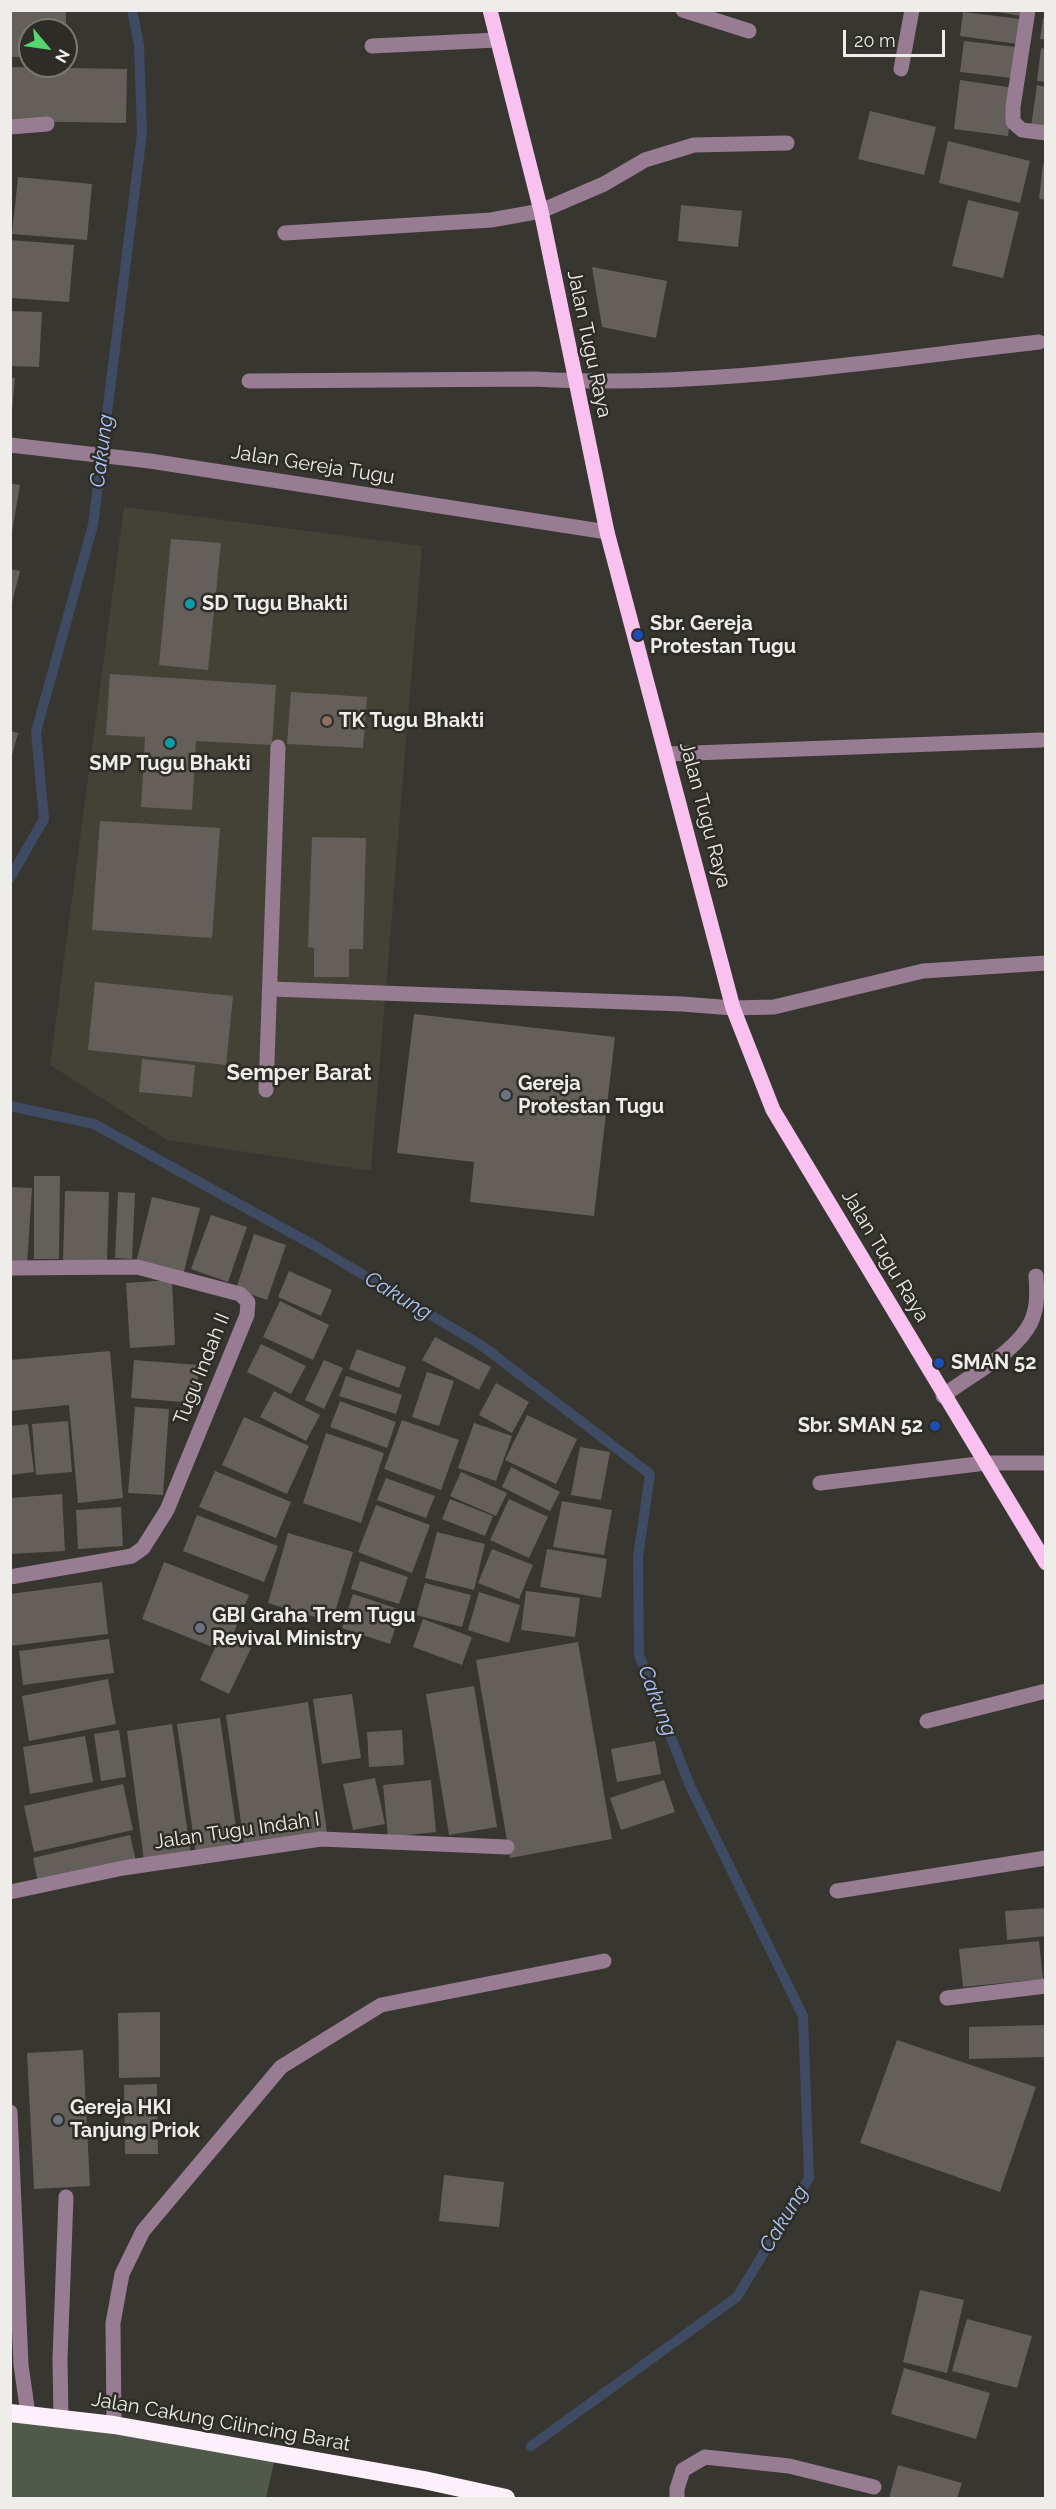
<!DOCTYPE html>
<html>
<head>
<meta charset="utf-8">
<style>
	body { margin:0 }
	#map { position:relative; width:1056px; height:2509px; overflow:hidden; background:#373630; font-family:Raleway,sans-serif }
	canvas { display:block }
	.frame { position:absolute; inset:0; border:12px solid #eeede9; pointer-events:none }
	.north { position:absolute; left:18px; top:18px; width:60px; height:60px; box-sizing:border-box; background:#2d2c26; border:2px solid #7a7974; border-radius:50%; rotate:119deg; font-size:16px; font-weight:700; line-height:24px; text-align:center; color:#eeede9 }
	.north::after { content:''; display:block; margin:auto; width:21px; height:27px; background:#56d671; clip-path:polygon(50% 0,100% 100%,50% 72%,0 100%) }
	.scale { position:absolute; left:843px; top:30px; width:102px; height:27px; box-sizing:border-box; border:3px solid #eeede9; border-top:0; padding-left:8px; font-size:18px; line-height:21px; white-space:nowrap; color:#eeede9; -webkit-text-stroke:4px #2d2c26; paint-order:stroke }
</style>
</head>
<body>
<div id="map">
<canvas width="1056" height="2509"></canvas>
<div class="frame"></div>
<div class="north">N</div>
<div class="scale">20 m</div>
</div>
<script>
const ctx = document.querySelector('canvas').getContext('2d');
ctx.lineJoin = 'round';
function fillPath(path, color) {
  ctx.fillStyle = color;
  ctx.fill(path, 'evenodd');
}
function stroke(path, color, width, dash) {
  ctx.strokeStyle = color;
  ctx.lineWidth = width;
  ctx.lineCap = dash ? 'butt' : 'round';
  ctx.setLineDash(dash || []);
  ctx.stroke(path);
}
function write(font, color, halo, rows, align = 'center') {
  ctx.font = font + ' Raleway,sans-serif';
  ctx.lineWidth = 5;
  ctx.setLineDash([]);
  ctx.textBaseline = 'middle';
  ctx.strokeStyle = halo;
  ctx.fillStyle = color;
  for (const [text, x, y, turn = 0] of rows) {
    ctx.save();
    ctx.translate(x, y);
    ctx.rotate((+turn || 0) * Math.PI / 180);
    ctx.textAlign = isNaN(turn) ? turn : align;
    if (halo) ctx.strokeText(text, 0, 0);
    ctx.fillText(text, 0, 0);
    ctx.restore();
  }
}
const built = new Path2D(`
	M124,507l298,39 -51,625 -204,-31 -117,-75z`);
const green = new Path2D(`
	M11,2414l265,40 -10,44h-255z`);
const stream = new Path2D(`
	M10,878l34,-59 -8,-87 57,-207 49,-392 -3,-88 -7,-35
	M10,1106l84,18 221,122 166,99 169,129 -12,83 1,98 51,131 113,230 6,162 -72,119 -206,149`);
const building = new Path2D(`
	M10,10h56v20h-36v27h-20z
	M987,10h35l-1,6z
	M963,12l58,7 -4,25 -57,-8z
	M1043,18h3v22l-6,-1z
	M964,41l52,6 -4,31 -52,-6z
	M1041,48l5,1v33l-9,-1z
	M10,67l117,2 -1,54 -116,-2z
	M960,80l54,8 -6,48 -54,-7z
	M1037,85l9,2v42l-15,-2z
	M870,111l66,16 -12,48 -66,-16z
	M948,141l82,20 -10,42 -81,-20z
	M1043,164l3,1v35l-7,-1z
	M18,177l74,7 -5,56 -75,-6z
	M968,200l51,12 -16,66 -51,-12z
	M681,205l61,6 -4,36 -60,-6z
	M10,240l64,5 -5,57 -59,-4z
	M592,267l75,14 -11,57 -54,-11z
	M10,311l32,1 -3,55 -29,-1z
	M10,378h5l-3,33h-2z
	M10,483l10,2 -8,47h-2z
	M171,539l50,4 -13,127 -49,-5z
	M10,569l10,2 -9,36h-1z
	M110,674l166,11 -4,60 -76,-4 -4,69 -51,-3 4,-70 -39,-2z
	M291,692l76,5 -4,51 -76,-4z
	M10,731l8,2 -7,26h-1z
	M100,821l120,7 -8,110 -120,-8z
	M312,837l54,1 -3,111h-14v28h-35v-29l-6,-1z
	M95,982l138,14 -7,69 -138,-15z
	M414,1014l201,23 -21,179 -124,-14 4,-40 -77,-9z
	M142,1059l53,6 -3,32 -53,-5z
	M34,1176h26l-1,83h-25z
	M10,1187l22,1 -5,78 -17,-1z
	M65,1191l44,1 -2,70 -44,-1z
	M118,1192l17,1 -3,66 -17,-1z
	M152,1197l48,11 -17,67 -47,-12z
	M211,1215l36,12 -19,55 -37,-13z
	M254,1234l32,11 -19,55 -31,-11z
	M289,1271l43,19 -11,26 -43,-19z
	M172,1280l3,65 -45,3 -4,-65z
	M280,1301l49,24 -16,35 -50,-23z
	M435,1337l56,30 -12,23 -57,-30z
	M261,1344l45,22 -15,28 -44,-22z
	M357,1349l49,18 -7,21 -50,-19z
	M110,1351l13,147 -45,5 -9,-98 -59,6v-51z
	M134,1360l65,5 -3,38 -65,-5z
	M324,1360l19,8 -19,41 -19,-9z
	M427,1372l27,9 -15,45 -27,-9z
	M346,1376l56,19 -6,19 -57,-18z
	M496,1383l33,19 -17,31 -33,-18z
	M274,1391l46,24 -14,26 -46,-24z
	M340,1401l56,21 -9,26 -57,-21z
	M135,1407l34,2 -6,86 -35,-2z
	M527,1415l50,24 -21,45 -51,-24z
	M244,1417l65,29 -22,48 -65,-29z
	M402,1420l57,20 -18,50 -57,-21z
	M68,1421l4,51 -36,3 -4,-51z
	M474,1423l38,13 -16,45 -38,-13z
	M28,1424l6,48 -24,3v-49z
	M326,1433l58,20 -23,70 -58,-20z
	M580,1447l30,5 -9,48 -30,-5z
	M511,1467l49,25 -10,19 -48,-24z
	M215,1471l76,31 -15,36 -77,-31z
	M461,1472l46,21 -11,23 -46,-20z
	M386,1478l49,18 -9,22 -49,-18z
	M62,1494l3,57 -55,3v-56z
	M450,1499l43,17 -8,20 -43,-17z
	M509,1499l39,18 -19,41 -39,-18z
	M562,1501l50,9 -8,45 -51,-8z
	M376,1505l54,20 -18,48 -54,-21z
	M121,1507l2,39 -45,3 -2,-39z
	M197,1515l81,31 -14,36 -81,-31z
	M437,1532l48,12 -11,46 -49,-12z
	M288,1533l65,19 -21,70 -64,-19z
	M492,1549l41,16 -14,34 -41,-16z
	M547,1549l60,10 -6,39 -61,-11z
	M360,1561l48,16 -9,27 -48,-15z
	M164,1562l85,33 -17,42 20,9 -23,48 -29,-14 15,-32 -73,-29z
	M102,1582l6,52 -98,12v-52z
	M425,1583l46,12 -9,32 -46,-12z
	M526,1591l54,7 -5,39 -54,-7z
	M479,1592l41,13 -11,38 -41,-13z
	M353,1594l48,16 -11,34 -48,-16z
	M423,1619l49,18 -10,28 -49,-18z
	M109,1639l5,34 -91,12 -4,-34z
	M578,1642l34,197 -102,19 -34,-198z
	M108,1679l8,45 -87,17 -7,-45z
	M474,1686l23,141 -48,8 -23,-141z
	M352,1694l9,64 -39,6 -9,-65z
	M308,1702l19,130 -83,12 -18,-129z
	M220,1718l19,130 -43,6 -19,-130z
	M172,1724l19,131 -47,6 -17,-130z
	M119,1730l7,47 -25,4 -7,-47z
	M402,1730l2,35 -35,2 -2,-35z
	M85,1736l8,46 -63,12 -7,-47z
	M655,1741l6,33 -44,8 -6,-33z
	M375,1778l10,46 -32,6 -10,-46z
	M431,1780l5,52 -48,5 -5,-52z
	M664,1780l11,32 -54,18 -11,-32z
	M123,1784l10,46 -99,22 -10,-46z
	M130,1835l6,26 -98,22 -5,-25z
	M1046,1908v28l-39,4 -2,-29z
	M1039,1941l4,38 -80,8 -4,-38z
	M160,2012v65l-41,1 -1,-65z
	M1046,2025v32l-77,2v-32z
	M897,2040l139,47 -36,105 -140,-49z
	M83,2050l7,136 -56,3 -7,-136z
	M157,2084l1,70h-33l-1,-69z
	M444,2175l60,7 -5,45 -60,-6z
	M920,2290l44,10 -17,73 -44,-11z
	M967,2319l65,17 -15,52 -65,-17z
	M904,2368l86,25 -14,46 -85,-25z
	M898,2465l64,18 -5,15h-68z`);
const minor = new Path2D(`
	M683,10l66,21
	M1028,10l-15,97v15l9,8 24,3
	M372,46l125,-6
	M901,69l11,-59
	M10,127l37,-3
	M285,233l206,-13 50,-9 63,-27 41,-24 49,-15 93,-2
	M249,381l287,-2c168,10 337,-18 503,-37
	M10,445l140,16 457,71
	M667,754l375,-14
	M271,989l411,15 51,4 41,-1 149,-36 123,-8
	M266,1090l12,-343
	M10,1268l127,-1 103,27 8,8 -1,13 -80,195 -24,38 -11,8 -122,21
	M943,1396c27,-21 74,-44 88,-74 7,-15 6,-31 5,-46
	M820,1483l166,-20h60
	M927,1721l119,-30
	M837,1891l209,-33
	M10,1892l113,-24 198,-29 186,8
	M947,1998l99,-12
	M10,2112l11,253 7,49
	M61,2418l-1,-59 6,-162
	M114,2425l-1,-102 9,-49 21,-43 138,-164 100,-62 223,-44
	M677,2498v-9l6,-19 22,-13 84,9 85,21`);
const major = new Path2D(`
	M490,10l51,201 66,321 126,476 40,102 273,453`);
const highway = new Path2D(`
	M10,2413l104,12 310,55 82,18`);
const markers = [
	[190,604,6,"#0f9aa8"],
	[638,635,6,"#1a4fb4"],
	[327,721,6,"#8d6e63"],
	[170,743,6,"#0f9aa8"],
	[506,1095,6,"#6b7280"],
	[939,1363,6,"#1a4fb4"],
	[935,1426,6,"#1a4fb4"],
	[200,1628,6,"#6b7280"],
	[58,2120,6,"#6b7280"]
];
const streetNames = [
	["Jalan Tugu Raya",589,344,78],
	["Jalan Gereja Tugu",313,465,9],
	["Jalan Tugu Raya",705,815,75],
	["Jalan Tugu Raya",885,1256,59],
	["Tugu Indah II",202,1369,-68],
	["Jalan Tugu Indah I",237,1831,-8],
	["Jalan Cakung Cilincing Barat",221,2422,10]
];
const poiNames = [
	["SD Tugu Bhakti",202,604],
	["Sbr. Gereja",650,624],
	["Protestan Tugu",650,647],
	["TK Tugu Bhakti",339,721],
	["SMP Tugu Bhakti",170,764,"center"],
	["Gereja",518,1084],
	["Protestan Tugu",518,1107],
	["SMAN 52",951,1363],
	["Sbr. SMAN 52",923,1426,"right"],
	["GBI Graha Trem Tugu",212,1616],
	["Revival Ministry",212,1639],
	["Gereja HKI",70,2108],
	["Tanjung Priok",70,2131]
];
const waterNames = [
	["Cakung",102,451,-83],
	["Cakung",398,1296,31],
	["Cakung",657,1701,69],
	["Cakung",784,2219,-59]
];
const quarterNames = [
	["Semper Barat",299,1073]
];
fillPath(built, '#444237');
fillPath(green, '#50594a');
stroke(stream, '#3f4b62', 10);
fillPath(building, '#645f5b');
stroke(minor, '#977c92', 15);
stroke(major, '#f8c1ef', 15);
stroke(highway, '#fef0fb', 18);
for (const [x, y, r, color] of markers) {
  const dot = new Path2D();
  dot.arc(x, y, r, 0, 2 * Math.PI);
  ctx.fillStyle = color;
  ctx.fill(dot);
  stroke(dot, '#2d2c26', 2);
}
write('20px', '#eeede9', '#2d2c26', streetNames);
write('bold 20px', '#eeede9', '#2d2c26', poiNames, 'left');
write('italic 21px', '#aec7f6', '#2d2c26', waterNames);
write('bold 22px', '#eeede9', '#2d2c26', quarterNames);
</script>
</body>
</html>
